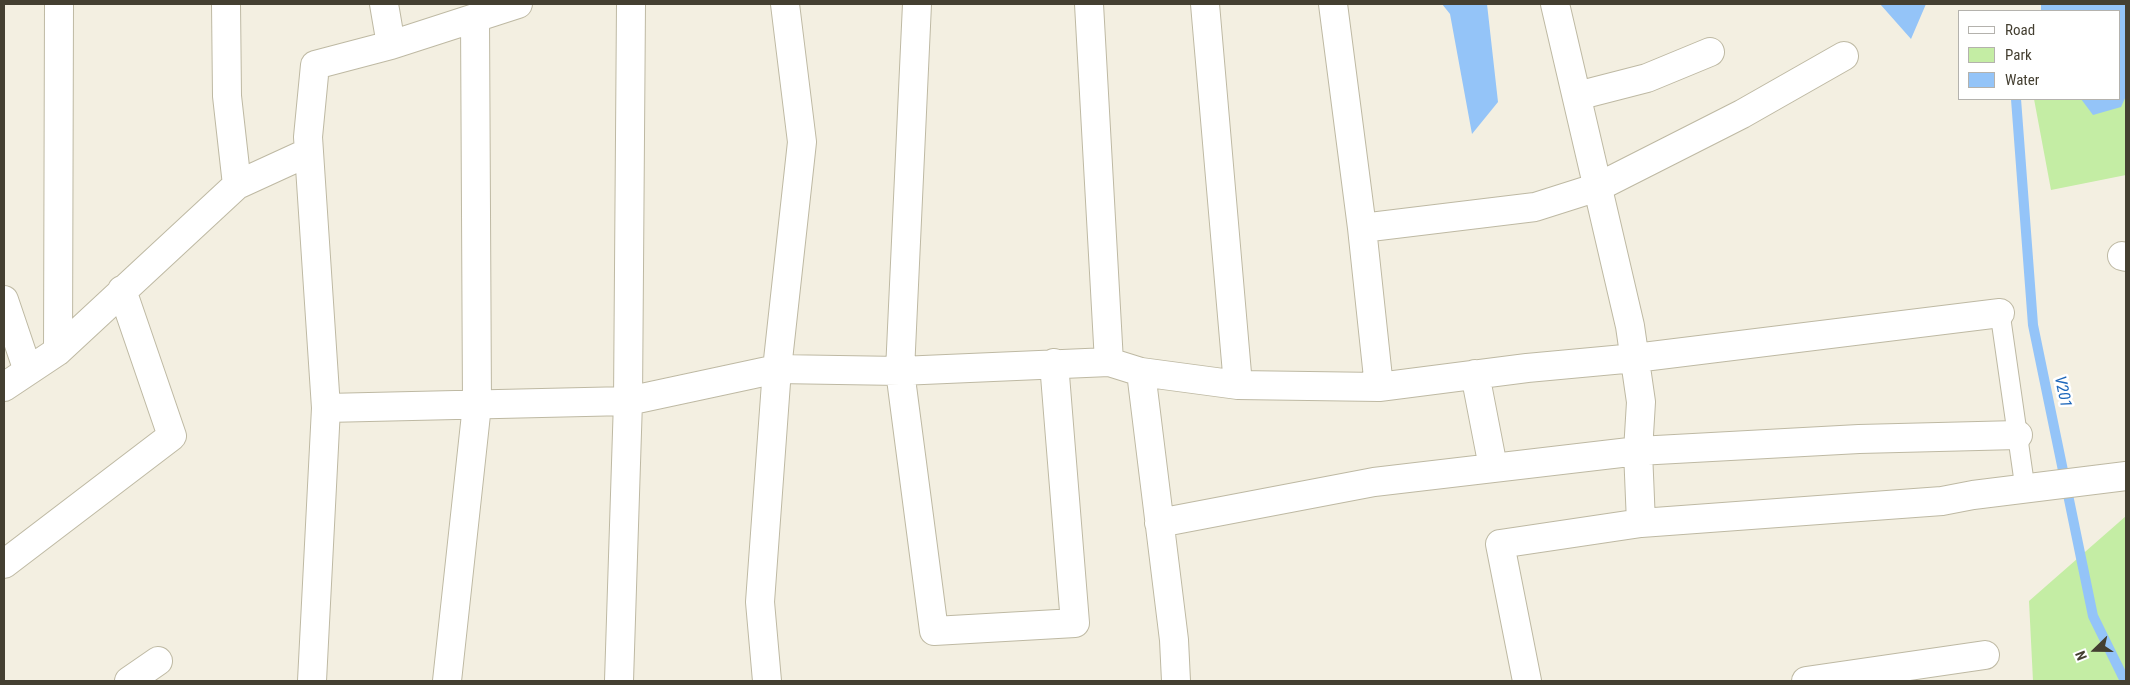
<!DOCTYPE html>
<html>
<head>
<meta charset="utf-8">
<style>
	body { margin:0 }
	#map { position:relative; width:2130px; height:685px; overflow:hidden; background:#f3efe1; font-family:"Roboto Condensed",sans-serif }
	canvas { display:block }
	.frame { position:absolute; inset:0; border:5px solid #443f31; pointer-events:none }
	.legend { position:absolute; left:1958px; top:10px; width:162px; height:90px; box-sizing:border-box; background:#fff; border:1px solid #b4b2ad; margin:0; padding:6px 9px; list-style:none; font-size:15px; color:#443f31 }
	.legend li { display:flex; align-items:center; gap:10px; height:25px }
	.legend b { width:25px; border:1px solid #b4b2ad }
	.north { position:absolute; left:2070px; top:625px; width:50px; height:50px; -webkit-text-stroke:4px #fff; paint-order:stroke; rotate:248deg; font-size:14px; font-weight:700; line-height:20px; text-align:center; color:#443f31 }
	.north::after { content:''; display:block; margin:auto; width:18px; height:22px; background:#443f31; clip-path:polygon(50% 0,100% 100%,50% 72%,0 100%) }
</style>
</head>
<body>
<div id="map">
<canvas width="2130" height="685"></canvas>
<div class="frame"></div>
<ul class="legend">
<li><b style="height:6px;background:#fff"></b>Road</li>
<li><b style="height:14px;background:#c4eda4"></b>Park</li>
<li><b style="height:14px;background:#94c4f8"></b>Water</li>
</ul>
<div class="north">N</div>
</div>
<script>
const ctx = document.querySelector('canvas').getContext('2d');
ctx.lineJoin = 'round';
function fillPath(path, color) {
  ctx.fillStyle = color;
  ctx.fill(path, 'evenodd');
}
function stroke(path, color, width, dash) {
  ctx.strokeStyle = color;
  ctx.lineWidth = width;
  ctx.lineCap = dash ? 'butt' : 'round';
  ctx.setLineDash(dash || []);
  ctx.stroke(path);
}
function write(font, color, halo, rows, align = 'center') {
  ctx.font = font + ' "Roboto Condensed",sans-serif';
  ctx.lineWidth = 5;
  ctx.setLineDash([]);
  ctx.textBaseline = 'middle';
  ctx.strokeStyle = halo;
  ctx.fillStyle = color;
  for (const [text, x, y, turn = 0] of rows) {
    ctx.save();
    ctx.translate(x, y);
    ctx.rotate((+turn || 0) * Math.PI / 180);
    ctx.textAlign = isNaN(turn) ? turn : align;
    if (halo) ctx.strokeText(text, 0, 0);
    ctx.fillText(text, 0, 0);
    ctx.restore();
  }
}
const green = new Path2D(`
	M2126,4v171l-75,15 -17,-91h85v-88z
	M2126,516v165h-93l-4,-80z`);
const water = new Path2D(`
	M1442,4h45l11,98 -26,32 -22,-120z
	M1880,4h46l-15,35z
	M2041,4h85v92l-5,11 -28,8 -12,-16h38v-88h-78z`);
const stream = new Path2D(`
	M2016,99l17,226 60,291 32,65`);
const service = new Path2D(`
	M2000,313l25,175`);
const minor = new Path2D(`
	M226,4l1,92 10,89
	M384,4l7,41
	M917,4l-17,367 34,260 141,-8 -21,-260
	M1089,4l20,358
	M1205,4l33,381
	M1333,4l29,224 17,159
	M1555,4l75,322 11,76 -3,49 3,72
	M1577,96l70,-18 63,-26
	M1362,228l173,-21 63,-20 144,-73 102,-58
	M2122,256l4,1
	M4,300l24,71
	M58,351l1,-347
	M1141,372l33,268 2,41
	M1475,374l18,93
	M4,387l54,-36 179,-166 72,-33
	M326,408l302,-7 149,-32 123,2 209,-9 32,10 97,13 141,2 148,-19 108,-10 365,-45
	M1159,523l215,-41 264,-31 221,-12 159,-4
	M4,564l168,-128 -50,-146
	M129,681l29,-20
	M312,681l14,-273 -18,-271 7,-72 76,-20 127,-41
	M447,681l30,-276 -2,-387
	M619,681l9,-280 3,-397
	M767,681l-7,-79 17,-233 25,-227 -17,-138
	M1527,681l-27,-137 141,-21 301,-22 31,-6 153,-19
	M1806,681l179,-26`);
const waterNames = [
	["V201",2062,392,78]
];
fillPath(green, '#c4eda4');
fillPath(water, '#94c4f8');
stroke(stream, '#94c4f8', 10);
stroke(service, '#beb9a3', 21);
stroke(minor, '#beb9a3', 30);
stroke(service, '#fff', 19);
stroke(minor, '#fff', 28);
write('italic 16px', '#1f68bb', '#fff', waterNames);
</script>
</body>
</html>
